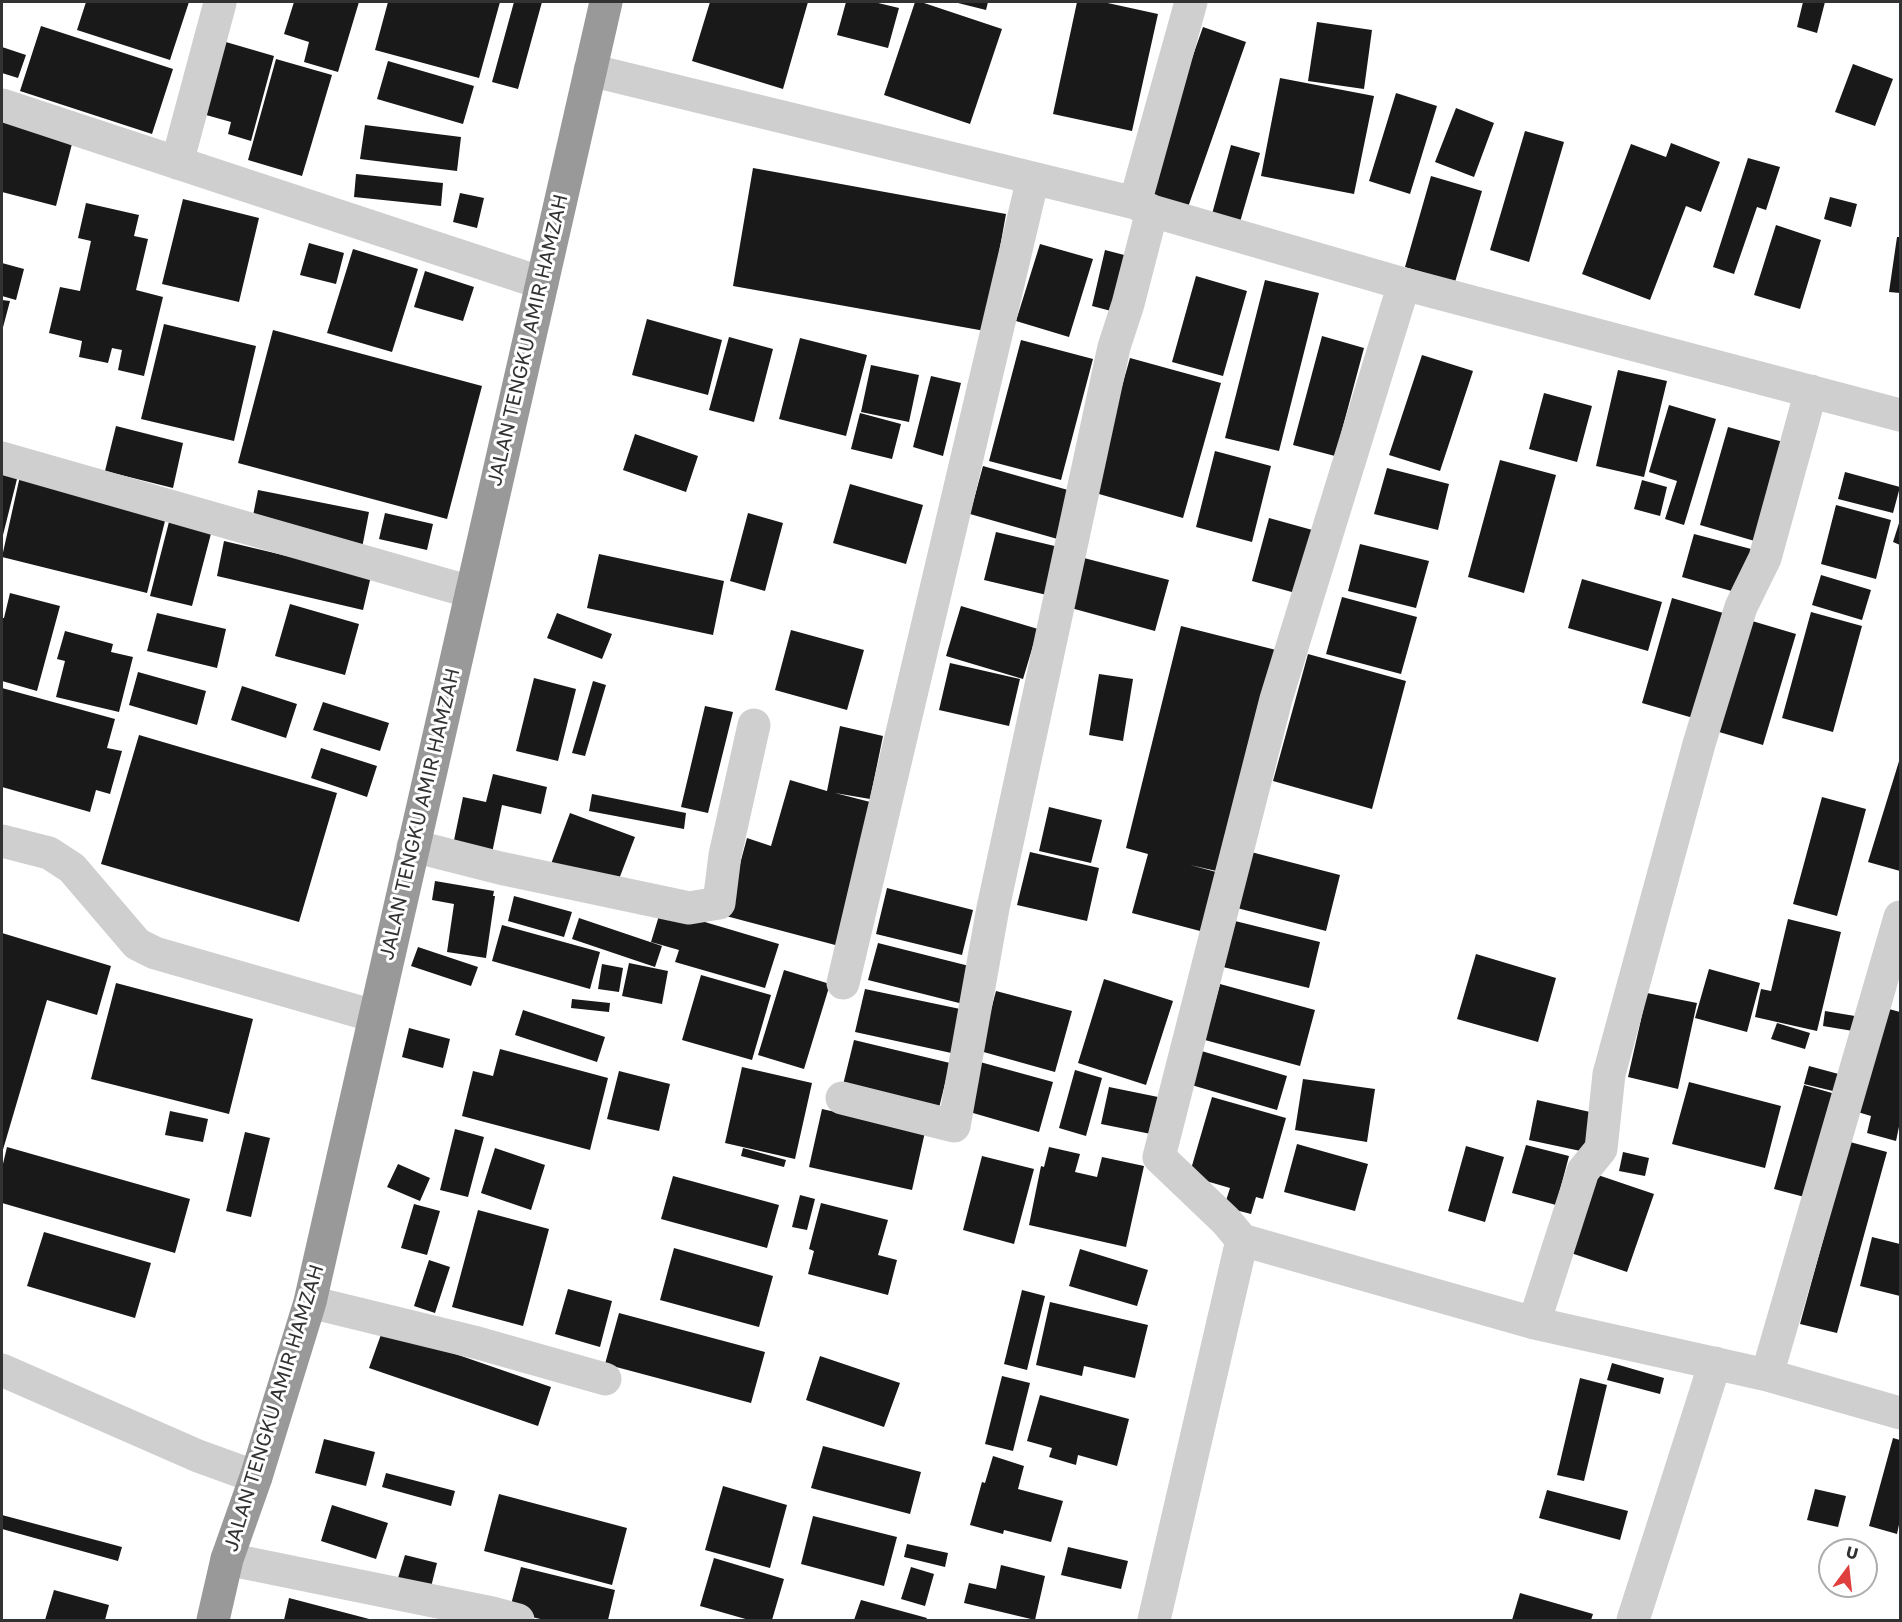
<!DOCTYPE html>
<html>
<head>
<meta charset="utf-8">
<style>
	body { margin:0 }
	#map { position:relative; width:1902px; height:1622px; overflow:hidden; background:#fff; font-family:"Golos Text",sans-serif }
	canvas { display:block }
	.frame { position:absolute; inset:0; border:3px solid #323232; pointer-events:none }
	.north { position:absolute; left:1818px; top:1538px; width:60px; height:60px; box-sizing:border-box; background:#fff; border:2px solid #adadad; border-radius:50%; rotate:15deg; font-size:16px; font-weight:700; line-height:24px; text-align:center; color:#323232 }
	.north::after { content:''; display:block; margin:auto; width:21px; height:27px; background:#df403e; clip-path:polygon(50% 0,100% 100%,50% 72%,0 100%) }
</style>
</head>
<body>
<div id="map">
<canvas width="1902" height="1622"></canvas>
<div class="frame"></div>
<div class="north">U</div>
</div>
<script>
const ctx = document.querySelector('canvas').getContext('2d');
ctx.lineJoin = 'round';
function fillPath(path, color) {
  ctx.fillStyle = color;
  ctx.fill(path, 'evenodd');
}
function stroke(path, color, width, dash) {
  ctx.strokeStyle = color;
  ctx.lineWidth = width;
  ctx.lineCap = dash ? 'butt' : 'round';
  ctx.setLineDash(dash || []);
  ctx.stroke(path);
}
function write(font, color, halo, rows, align = 'center') {
  ctx.font = font + ' "Golos Text",sans-serif';
  ctx.lineWidth = 6;
  ctx.setLineDash([]);
  ctx.textBaseline = 'middle';
  ctx.strokeStyle = halo;
  ctx.fillStyle = color;
  for (const [text, x, y, turn = 0] of rows) {
    ctx.save();
    ctx.translate(x, y);
    ctx.rotate((+turn || 0) * Math.PI / 180);
    ctx.textAlign = isNaN(turn) ? turn : align;
    if (halo) ctx.strokeText(text, 0, 0);
    ctx.fillText(text, 0, 0);
    ctx.restore();
  }
}
const building = new Path2D(`
	M86,2h103l-19,58 -93,-30z
	M294,2h65l-21,70 -34,-10 5,-20 -25,-8z
	M388,2h112l-21,76 -104,-28z
	M514,2h28l-24,87 -26,-7z
	M710,2h98l-25,87 -91,-28z
	M846,2h28l25,6 -11,40 -51,-13z
	M915,2h6l81,27 -32,95 -86,-29z
	M954,2h34l-2,8z
	M1077,2h26l55,12 -26,117 -79,-17z
	M1803,2h22l-8,31 -20,-6z
	M1317,22l55,8 -8,59 -56,-8z
	M41,26l132,43 -21,65 -132,-43z
	M1203,27l43,15 -59,168 -43,-16z
	M219,40l55,16 -23,85 -23,-7 3,-12 -32,-9z
	M2,47l24,8 -8,23 -16,-5z
	M276,59l56,16 -30,101 -54,-16z
	M388,61l86,25 -11,38 -86,-25z
	M1853,64l40,15 -18,47 -40,-14z
	M1280,78l94,18 -20,98 -93,-18z
	M1396,93l41,13 -27,88 -41,-13z
	M1456,108l38,15 -20,54 -39,-15z
	M2,121l71,19 -17,66 -54,-14z
	M365,125l96,12 -4,34 -97,-12z
	M1525,131l39,11 -35,120 -39,-12z
	M1671,143l49,19 -19,50 -15,-6 -36,94 -68,-26 49,-130 35,13z
	M1231,145l29,8 -20,69 -28,-8z
	M1748,158l32,9 -14,43 -9,-3 -23,67 -21,-7z
	M753,168l253,46 -21,117 -252,-45z
	M356,174l87,9 -2,23 -87,-9z
	M1431,176l51,15 -27,91 -50,-15z
	M460,193l24,5 -7,30 -24,-6z
	M1830,197l27,7 -6,23 -27,-8z
	M183,199l76,19 -20,84 -77,-18z
	M86,203l53,12 -5,21 14,3 -12,51 27,7 -19,79 -26,-6 4,-20 -10,-2 -4,15 -29,-6 3,-16 -33,-8 11,-46 20,4 11,-50 -13,-3z
	M1776,225l45,15 -21,69 -46,-14z
	M1897,237h3v56l-11,-1z
	M309,243l35,10 -8,31 -36,-9z
	M1040,244l53,15 -24,78 -53,-16z
	M353,249l65,20 -26,83 -65,-19z
	M1105,250l23,6 -13,56 -23,-6z
	M2,263l22,6 -8,31 -14,-4z
	M425,271l49,16 -11,34 -49,-14z
	M1196,276l51,15 -24,85 -51,-14z
	M1265,280l54,13 -40,158 -54,-13z
	M2,300l8,1 -8,30z
	M647,319l75,21 -14,55 -76,-20z
	M164,324l92,22 -22,95 -93,-22z
	M273,330l209,56 -35,133 -209,-56z
	M1322,336l42,12 -29,108 -42,-11z
	M729,337l44,12 -19,73 -45,-12z
	M800,338l67,17 -21,81 -67,-17z
	M1021,340l72,19 -32,121 -72,-19z
	M1422,355l51,16 -33,100 -51,-16z
	M1130,358l91,25 -38,135 -91,-26z
	M871,365l48,10 -10,47 -48,-10z
	M1618,370l49,11 -23,96 -48,-11z
	M931,376l30,7 -18,73 -30,-9z
	M1544,393l48,13 -15,56 -48,-13z
	M1669,405l47,14 -32,106 -19,-6 12,-38 -28,-9z
	M860,413l41,11 -9,35 -41,-10z
	M116,426l67,17 -10,45 -68,-17z
	M1728,427l59,16 -29,99 -58,-17z
	M635,434l63,22 -12,36 -63,-22z
	M1215,451l56,15 -19,76 -56,-15z
	M1500,460l56,15 -32,118 -56,-16z
	M983,466l92,26 -14,48 -91,-26z
	M1387,468l62,16 -11,46 -64,-16z
	M2,471l16,4 -16,64z
	M1845,472l55,15 -7,26 -55,-14z
	M20,476l147,37 -20,80 -145,-36z
	M1642,480l25,7 -7,29 -26,-7z
	M850,484l73,21 -17,59 -73,-21z
	M258,490l111,22 -7,36 -111,-22z
	M1836,505l55,15 -15,59 -55,-15z
	M385,513l48,11 -6,26 -48,-11z
	M748,513l35,10 -18,68 -35,-10z
	M171,514l42,12 -21,80 -42,-10z
	M1269,518l47,13 -17,63 -47,-13z
	M1900,520v25l-7,-3z
	M996,532l67,16 -12,48 -67,-16z
	M1694,534l61,16 -13,44 -60,-17z
	M224,541l147,35 -8,34 -146,-34z
	M1360,544l69,17 -13,47 -68,-17z
	M599,554l125,27 -11,54 -126,-27z
	M1084,558l85,22 -14,51 -84,-23z
	M1821,575l50,15 -9,30 -50,-15z
	M1582,579l80,23 -14,49 -80,-23z
	M10,593l50,13 -23,85 -35,-10v-63h2z
	M1342,597l75,20 -16,57 -75,-20z
	M1672,598l58,17 -30,105 -58,-17z
	M290,604l69,20 -14,51 -70,-19z
	M961,606l77,23 -15,50 -77,-23z
	M1811,612l51,14 -29,106 -51,-14z
	M157,613l69,16 -9,39 -70,-17z
	M557,613l55,21 -10,25 -55,-21z
	M1742,618l54,16 -33,111 -54,-16z
	M1181,626l95,24 -55,222 -31,-7 45,12 -16,59 -87,-23 16,-59 -22,-6z
	M791,630l73,20 -17,60 -72,-20z
	M65,631l48,13 -2,8 22,5 -14,55 -63,-15 9,-36 -8,-2z
	M1308,654l98,27 -34,128 -99,-28z
	M950,663l70,16 -11,47 -70,-16z
	M138,672l68,19 -9,34 -68,-20z
	M1099,674l34,5 -10,62 -34,-6z
	M534,678l42,11 -18,72 -42,-10z
	M593,681l13,4 -21,71 -13,-3z
	M242,686l55,18 -11,34 -55,-18z
	M2,688l113,31 -8,29 15,3 -12,43 -14,-4 -6,22 -88,-25z
	M323,702l66,21 -9,28 -67,-21z
	M705,706l28,6 -25,101 -27,-6z
	M840,726l43,10 -13,63 -35,-6 43,11 -39,142 -113,-30 21,-78 24,8 19,-66 37,11z
	M139,735l198,58 -38,129 -198,-58z
	M321,748l56,18 -10,31 -56,-19z
	M1900,758v113l-32,-9z
	M493,774l54,13 -6,27 -39,-9 -10,48 -39,-8 10,-48 23,5z
	M592,794l94,19 -2,16 -95,-18z
	M1822,797l44,12 -29,107 -44,-12z
	M1049,807l53,13 -11,43 -52,-12z
	M570,813l65,24 -19,50 -65,-23z
	M1030,852l69,16 -12,53 -70,-16z
	M1251,852l89,23 -14,56 -89,-23z
	M435,881l59,10 -1,5h2l-9,62 -39,-6 7,-48 -22,-4z
	M887,888l86,22 -11,45 -86,-21z
	M514,896l58,16 -8,25 -56,-16z
	M661,909l118,35 -14,44 -90,-26 4,-12 -28,-8z
	M579,918l83,28 -7,21 -83,-28z
	M1788,919l53,13 -24,99 -62,-14 6,-28 10,2z
	M1231,920l89,22 -11,46 -90,-22z
	M502,925l98,27 -10,37 -98,-28z
	M2,933l109,33 -14,49 -50,-15 -45,153z
	M878,943l103,26 -10,37 -103,-26z
	M418,947l60,20 -7,19 -60,-20z
	M1476,954l80,24 -18,64 -81,-23z
	M629,963l39,8 -6,33 -40,-8z
	M602,964l21,4 -4,24 -21,-3z
	M1709,969l51,14 -13,49 -52,-14z
	M784,970l46,14 -26,85 -46,-14z
	M701,975l70,20 -19,65 -70,-20z
	M1104,979l69,22 -27,84 -68,-22z
	M116,983l137,36 -24,95 -138,-35z
	M1220,984l95,26 -15,56 -95,-26z
	M865,989l100,21 -9,44 -101,-22z
	M996,991l76,20 -17,61 -75,-21z
	M1647,993l50,10 -19,86 -50,-12z
	M572,999l38,4 -1,9 -38,-4z
	M1878,1006l22,6v110l-4,19 -29,-8 4,-17 -20,-6z
	M523,1010l82,27 -8,25 -82,-27z
	M1825,1011l36,6 -2,15 -36,-6z
	M1777,1023l33,10 -5,16 -34,-10z
	M409,1028l41,11 -7,29 -41,-11z
	M854,1040l96,23 -12,49 -96,-23z
	M500,1049l108,29 -18,72 -128,-34 11,-45 20,5z
	M1198,1050l89,26 -10,34 -89,-26z
	M980,1062l73,20 -14,50 -73,-21z
	M1809,1066l37,10 -5,17 -37,-9z
	M742,1067l70,16 -17,76 -70,-16z
	M1075,1070l27,8 -16,58 -27,-8z
	M619,1071l51,13 -11,47 -52,-12z
	M1303,1079l72,10 -8,53 -72,-12z
	M1689,1082l92,24 -16,62 -93,-24z
	M1804,1085l42,12 -30,103 -42,-11z
	M1109,1087l54,11 -7,37 -55,-11z
	M1212,1097l74,21 -23,81 -7,-2 -5,17 -27,-7 6,-19 -41,-12z
	M1537,1100l62,14 -9,39 -61,-13z
	M822,1109l103,23 -13,58 -103,-23z
	M170,1111l38,8 -5,23 -38,-7z
	M455,1129l29,8 -16,60 -28,-7z
	M245,1132l25,6 -19,79 -25,-6z
	M1850,1142l37,10 -50,181 -37,-9z
	M1297,1144l71,20 -13,47 -71,-19z
	M1526,1145l43,11 -13,49 -44,-12z
	M1466,1146l38,11 -19,65 -37,-11z
	M7,1147l183,52 -15,54 -173,-50v-35z
	M1049,1147l31,7 -5,18 22,5 5,-20 42,9 -18,81 -97,-22 12,-59 3,1z
	M495,1148l50,17 -14,45 -50,-17z
	M743,1148l43,12 -2,7 -43,-11z
	M1623,1152l26,6 -4,18 -26,-5z
	M982,1156l52,13 -20,75 -51,-14z
	M398,1164l32,14 -10,23 -33,-14z
	M1592,1173l62,21 -27,78 -62,-21z
	M673,1176l106,29 -12,43 -106,-29z
	M800,1195l15,4 -8,31 -15,-3z
	M821,1203l67,17 -10,35 19,5 -9,35 -80,-21 6,-23 -5,-2z
	M414,1204l26,7 -13,44 -26,-7z
	M478,1210l71,19 -26,97 -71,-19z
	M44,1232l107,31 -16,55 -108,-32z
	M1872,1237l28,7v52l-40,-10z
	M674,1248l99,28 -14,51 -99,-27z
	M1080,1249l68,21 -11,36 -68,-20z
	M429,1260l21,7 -15,46 -21,-7z
	M568,1289l44,12 -12,46 -45,-13z
	M1022,1290l23,6 -18,74 -23,-6z
	M1050,1302l98,23 -13,53 -51,-12 -2,10 -46,-11z
	M619,1313l146,39 -14,51 -146,-39z
	M383,1329l168,58 -13,39 -169,-58z
	M820,1356l80,27 -16,44 -78,-27z
	M1612,1363l52,15 -4,16 -53,-14z
	M1002,1376l28,7 -17,68 -28,-7z
	M1580,1378l27,7 -23,96 -27,-6z
	M1040,1395l89,24 -12,47 -39,-11 -2,10 -27,-8 3,-9 -25,-7z
	M1893,1438l7,2v80l-3,14 -28,-8z
	M324,1439l51,13 -9,34 -51,-13z
	M823,1446l98,26 -11,42 -99,-26z
	M993,1456l31,10 -6,23 45,12 -12,41 -47,-12 -1,4 -33,-9 12,-43 3,1z
	M386,1473l69,18 -4,15 -69,-19z
	M723,1486l64,19 -17,63 -65,-18z
	M1815,1489l31,7 -8,31 -31,-7z
	M1547,1490l81,21 -8,29 -81,-22z
	M499,1494l128,34 -15,57 -128,-34z
	M332,1505l56,18 -12,36 -55,-18z
	M2,1515l120,32 -4,14 -116,-32z
	M813,1516l84,21 -13,49 -83,-22z
	M907,1544l41,9 -3,14 -41,-10z
	M1068,1547l60,14 -7,28 -60,-14z
	M405,1555l32,8 -6,24 -33,-9z
	M714,1558l70,21 -12,41h-23l-49,-14z
	M1001,1565l44,11 -10,44 -71,-17 5,-20 27,6z
	M521,1567l94,23 -7,30h-63l-36,-8z
	M911,1567l23,7 -9,32 -24,-7z
	M54,1590l55,15 -4,15h-60z
	M1520,1593l73,21 -2,6h-79z
	M289,1598l84,22h-89z
	M861,1600l66,18 -1,2h-72z`);
const minor = new Path2D(`
	M590,70l545,133 17,8 252,73 496,131
	M2,105l540,178
	M177,163l43,-160
	M1135,203l56,-201
	M2,458l469,134
	M2,841l47,12 23,15 65,76 18,9 219,63
	M413,846l87,22 189,40 30,-5 6,-48 29,-130
	M843,983l190,-805
	M842,1098l112,28 39,-218 121,-561 14,-43 24,-93
	M1242,1240l-16,-19 -67,-64 117,-458 128,-415
	M310,1302l168,41 127,36
	M1534,1323l49,-152 18,-22 8,-75 90,-330 42,-137 24,-49 46,-167
	M2,1370l196,86 58,21
	M1767,1375l133,-458
	M227,1559l265,54 26,7
	M1154,1620l88,-380 292,83 233,52 133,38
	M1633,1620l82,-257`);
const highway = new Path2D(`
	M213,1620l14,-61 29,-82 54,-175 296,-1300`);
const streetNames = [
	["JALAN TENGKU AMIR HAMZAH",528,340,-77],
	["JALAN TENGKU AMIR HAMZAH",420,814,-77],
	["JALAN TENGKU AMIR HAMZAH",274,1408,-73]
];
fillPath(building, '#191919');
stroke(minor, '#cfcfcf', 33);
stroke(highway, '#999', 33);
write('20px', '#323232', '#fff', streetNames);
</script>
</body>
</html>
